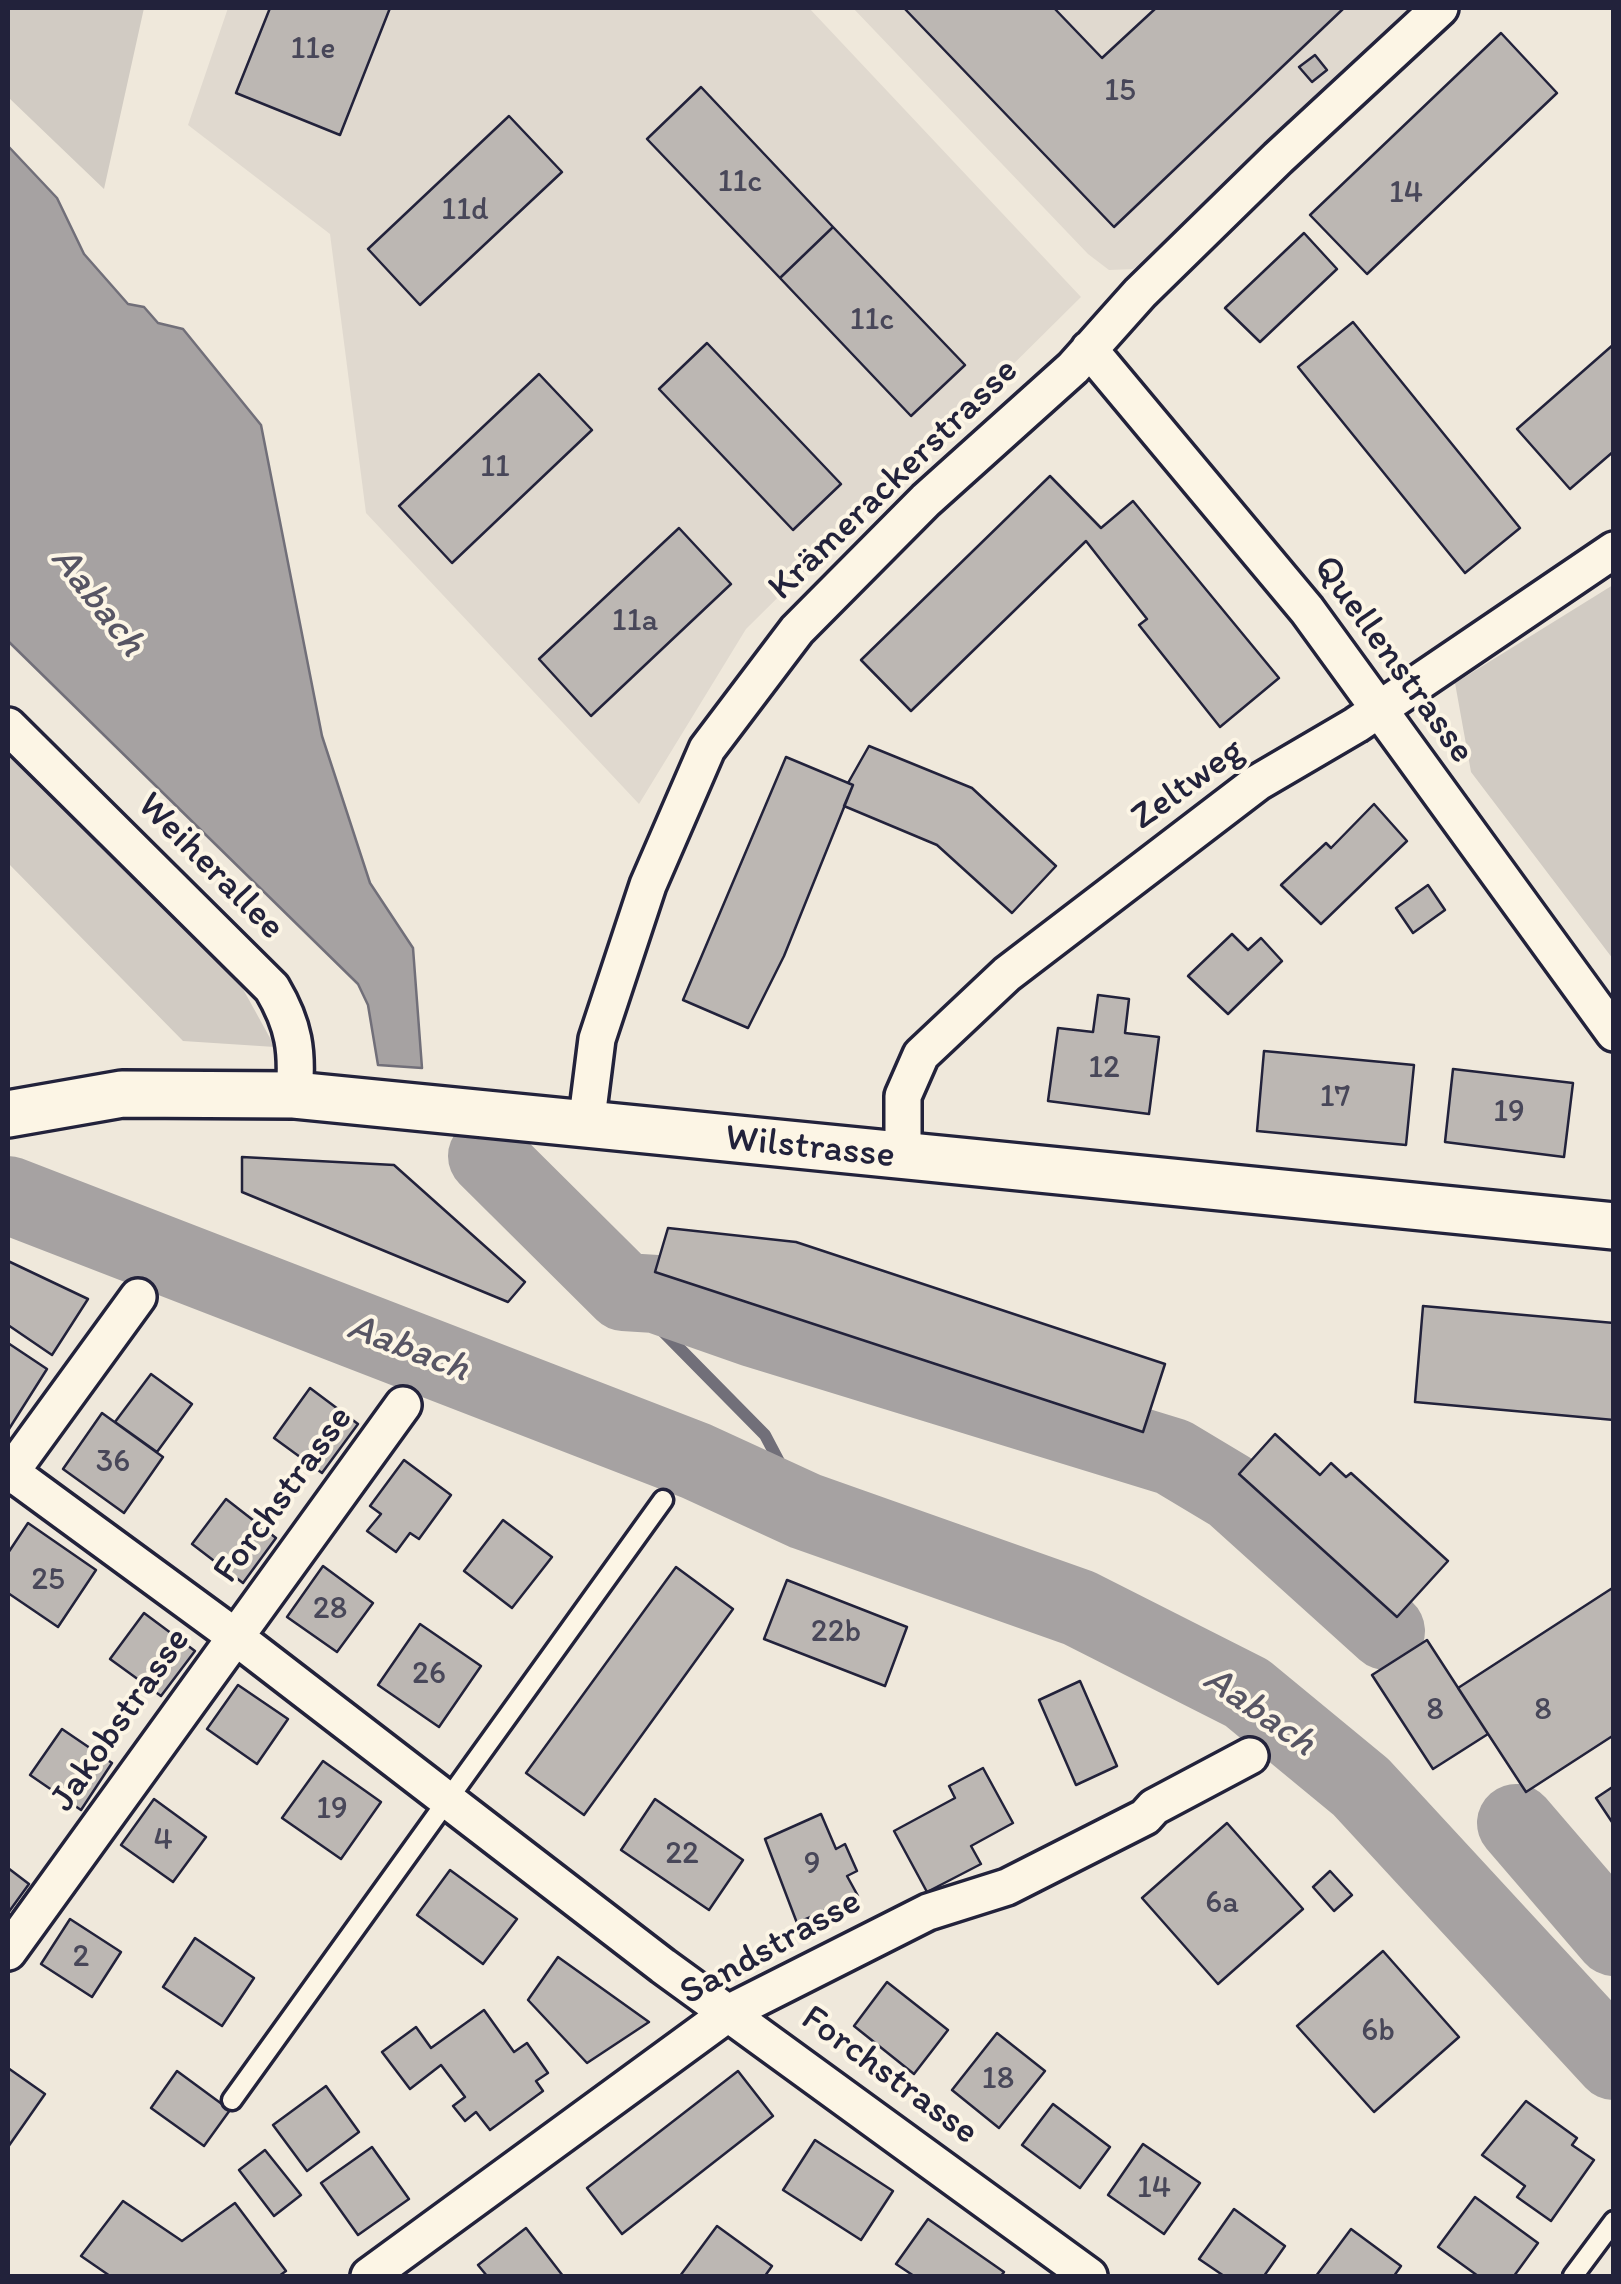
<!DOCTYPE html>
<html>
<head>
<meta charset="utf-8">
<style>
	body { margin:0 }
	#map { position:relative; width:1621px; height:2284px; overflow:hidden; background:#efe8db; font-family:Itim,sans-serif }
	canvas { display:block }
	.frame { position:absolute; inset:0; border:10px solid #22223b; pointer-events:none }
</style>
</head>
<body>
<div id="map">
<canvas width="1621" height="2284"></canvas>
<div class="frame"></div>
</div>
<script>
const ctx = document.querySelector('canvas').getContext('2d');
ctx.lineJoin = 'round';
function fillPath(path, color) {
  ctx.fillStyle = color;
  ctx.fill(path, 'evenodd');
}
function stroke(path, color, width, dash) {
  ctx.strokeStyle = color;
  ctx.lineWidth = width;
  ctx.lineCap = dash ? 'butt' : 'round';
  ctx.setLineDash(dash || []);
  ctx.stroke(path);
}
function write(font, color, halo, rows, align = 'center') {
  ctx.font = font + ' Itim,sans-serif';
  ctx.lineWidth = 8;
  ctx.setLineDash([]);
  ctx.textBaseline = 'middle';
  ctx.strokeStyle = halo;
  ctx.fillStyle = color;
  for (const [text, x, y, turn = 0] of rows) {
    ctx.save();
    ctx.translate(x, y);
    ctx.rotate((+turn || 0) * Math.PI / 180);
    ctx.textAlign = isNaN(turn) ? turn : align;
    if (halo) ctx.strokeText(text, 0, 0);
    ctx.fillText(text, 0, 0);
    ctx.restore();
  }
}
const built = new Path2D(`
	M228,8h581l272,289 -335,332 -107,175 -273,-291 -36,-279 -142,-109z
	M853,8h562l-262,248 -20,13 -24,1 -21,-16z`);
const green = new Path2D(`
	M8,8h136l-40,181 -96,-92z
	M1613,585v374l-142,-187 -16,-89z
	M8,752l230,228 37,67 -92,-6 -175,-178z`);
const water = new Path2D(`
	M8,146l49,52 27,56 44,50 16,3 14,16 25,6 78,96 61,311 48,147 43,65 9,120 -44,-3 -10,-60 -10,-21 -350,-343z`);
const stream = new Path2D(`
	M624,1292l141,143 40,76`);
const river = new Path2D(`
	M487,1156l137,136 32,2 97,34 420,129 60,36 153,138
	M8,1195l688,266 109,50 274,97 168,85 114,94 253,274
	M1516,1823l98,114`);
const building = new Path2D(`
	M270,8h120l-50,127 -104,-42z
	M904,8h150l48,50 54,-50h188l-230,219z
	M1501,33l56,60 -190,181 -57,-59z
	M1315,55l12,15 -15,12 -13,-15z
	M701,87l132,140 -53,51 -133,-139z
	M509,116l53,56 -142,133 -52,-56z
	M833,227l132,138 -54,51 -131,-138z
	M1304,233l33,36 -77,73 -35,-34z
	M1353,322l167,206 -55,45 -167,-206z
	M707,343l134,141 -48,46 -134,-141z
	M1614,344v107l-44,38 -53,-60z
	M539,374l53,56 -140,133 -53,-57z
	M1050,476l51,52 32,-27 146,177 -59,49 -81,-102 8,-6 -61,-78 -175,170 -50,-51z
	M679,528l52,56 -140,132 -52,-57z
	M869,746l103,42 84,78 -44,47 -75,-68 -93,-39 9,-21 -5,-2z
	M786,757l67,28 -69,171 -36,72 -65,-28z
	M1374,804l33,37 -86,83 -40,-39 45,-42 5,5z
	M1428,885l17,25 -32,23 -17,-25z
	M1232,934l16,16 13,-12 21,23 -54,53 -40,-38z
	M1098,995l31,4 -4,34 34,4 -10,77 -101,-13 10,-73 35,4z
	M1264,1051l150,14 -8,80 -149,-14z
	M1453,1069l120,14 -9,74 -119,-15z
	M242,1157l152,8 131,117 -17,20 -266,-110z
	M668,1228l128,14 369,122 -22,68 -488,-160z
	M8,1261l80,38 -36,56 -44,-30z
	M1423,1306l191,17v97l-199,-18z
	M8,1343l39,26 -38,60 -1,-1z
	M151,1374l41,30 -35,48 -42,-30z
	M310,1388l48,36 -36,49 -48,-35z
	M102,1413l61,44 -39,56 -61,-44z
	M1275,1434l45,41 11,-12 15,14 5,-4 97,88 -51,56 -158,-143z
	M404,1460l47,35 -32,44 -9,-6 -14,19 -29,-21 14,-17 -11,-8z
	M226,1499l50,39 -33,45 -51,-39z
	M503,1520l49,37 -40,51 -48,-37z
	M28,1523l68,47 -38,57 -50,-34v-40z
	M323,1566l50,37 -36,49 -50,-35z
	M676,1567l57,42 -149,206 -58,-42z
	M787,1580l120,47 -22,59 -121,-47z
	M1614,1587v148l-88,57 -68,-104z
	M144,1613l51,38 -34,45 -51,-37z
	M420,1624l61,42 -42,61 -61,-42z
	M1427,1640l61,94 -55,35 -61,-94z
	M1080,1681l37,85 -41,19 -37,-85z
	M238,1685l50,34 -31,45 -50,-35z
	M62,1729l50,34 -31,47 -51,-35z
	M323,1761l58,41 -40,57 -59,-41z
	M983,1768l30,55 -42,23 10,18 -54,28 -33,-61 61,-33 -6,-12z
	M1614,1786v39l-18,-27z
	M154,1799l52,38 -33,45 -52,-37z
	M655,1799l88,61 -34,50 -88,-60z
	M821,1814l15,35 9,-5 12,27 -10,5 11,20 -61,27 -32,-84z
	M1227,1823l76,86 -85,75 -76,-86z
	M8,1868l21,16 -21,29z
	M450,1870l67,49 -34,45 -66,-49z
	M1330,1871l22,24 -18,16 -21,-24z
	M70,1919l51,33 -29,45 -51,-33z
	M195,1938l59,40 -32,48 -59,-39z
	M1383,1951l76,86 -85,75 -77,-86z
	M558,1957l91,65 -62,41 -59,-63z
	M887,1982l61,48 -34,44 -60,-48z
	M484,2010l30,42 13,-9 21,30 -12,8 7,10 -53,39 -14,-18 -11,9 -12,-15 12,-9 -24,-32 -31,24 -28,-37 34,-25 15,21z
	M997,2033l48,38 -46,57 -47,-38z
	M8,2068l37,26 -37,53z
	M177,2071l53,39 -26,36 -53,-38z
	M738,2071l35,45 -151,118 -35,-46z
	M326,2086l33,46 -52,39 -34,-46z
	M1526,2101l51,37 -5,7 22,15 -43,61 -34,-24 8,-11 -43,-31z
	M1053,2104l57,43 -30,41 -58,-43z
	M815,2140l78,51 -32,49 -78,-50z
	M1143,2144l57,39 -36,51 -56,-39z
	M372,2147l37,52 -51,36 -37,-52z
	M265,2150l36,45 -27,21 -35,-46z
	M1475,2197l63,46 -24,33h-36l-40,-29z
	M123,2201l59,40 53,-38 51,68 -7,5h-169l-29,-20z
	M1234,2209l51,37 -21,30h-40l-25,-17z
	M928,2219l76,53 -3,4h-87l-18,-12z
	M717,2226l55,40 -7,10h-85z
	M526,2228l37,48h-76l-9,-11z
	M1351,2229l50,37 -7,10h-78z`);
const service = new Path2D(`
	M232,2100l431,-600
	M1573,2276l41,-55`);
const minor = new Path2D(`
	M1089,349l218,261 307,423
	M8,726l264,262c22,37 26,63 22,107
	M586,1126l11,-87 51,-154 59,-136 90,-119 129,-130 147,-132 67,-75 138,-135 162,-150
	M903,1158v-62l18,-41 86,-81 250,-191 99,-58 258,-175
	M8,1470l225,165 430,331 426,310
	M8,1476l130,-179
	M8,1952l395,-547
	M369,2276l361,-264 198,-100 79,-25 138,-70 9,-10 96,-51`);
const tertiary = new Path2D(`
	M8,1114l114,-20 172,1 1320,131`);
const numberNames = [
	["11e",313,50],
	["15",1120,92],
	["11c",740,183],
	["14",1406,194],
	["11d",465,211],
	["11c",872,321],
	["11",495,468],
	["11a",635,622],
	["12",1104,1069],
	["17",1335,1098],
	["19",1509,1113],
	["36",113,1463],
	["25",48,1581],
	["28",330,1610],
	["22b",836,1633],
	["26",429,1675],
	["8",1435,1711],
	["8",1543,1711],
	["19",332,1810],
	["4",163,1841],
	["22",682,1855],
	["9",812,1865],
	["6a",1222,1904],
	["2",81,1958],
	["6b",1378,2032],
	["18",998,2080],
	["14",1154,2189]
];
const streetNames = [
	["Krämerackerstrasse",894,480,-44],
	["Quellenstrasse",1393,660,54],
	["Zeltweg",1188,785,-36],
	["Weiherallee",210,867,45],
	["Wilstrasse",810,1148,6],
	["Forchstrasse",284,1495,-54],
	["Jakobstrasse",121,1720,-55],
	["Sandstrasse",771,1948,-29],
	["Forchstrasse",889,2076,36]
];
const waterNames = [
	["Aabach",97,602,52],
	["Aabach",408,1349,21],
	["Aabach",1259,1712,35]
];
fillPath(built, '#e0d9cf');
fillPath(green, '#d1cbc3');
fillPath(water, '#a6a2a2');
stroke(water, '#716f79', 2.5);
stroke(stream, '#716f79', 12);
stroke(river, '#a6a2a2', 78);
fillPath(building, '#bcb7b3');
stroke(building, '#22223b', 2.5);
stroke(service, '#22223b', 25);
stroke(minor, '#22223b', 42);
stroke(tertiary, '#22223b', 52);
stroke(service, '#fcf5e5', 18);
stroke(minor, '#fcf5e5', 35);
stroke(tertiary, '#fcf5e5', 45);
write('32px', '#484759', null, numberNames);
write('38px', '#22223b', '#fcf5e5', streetNames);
write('italic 40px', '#575564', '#fcf5e5', waterNames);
</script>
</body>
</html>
